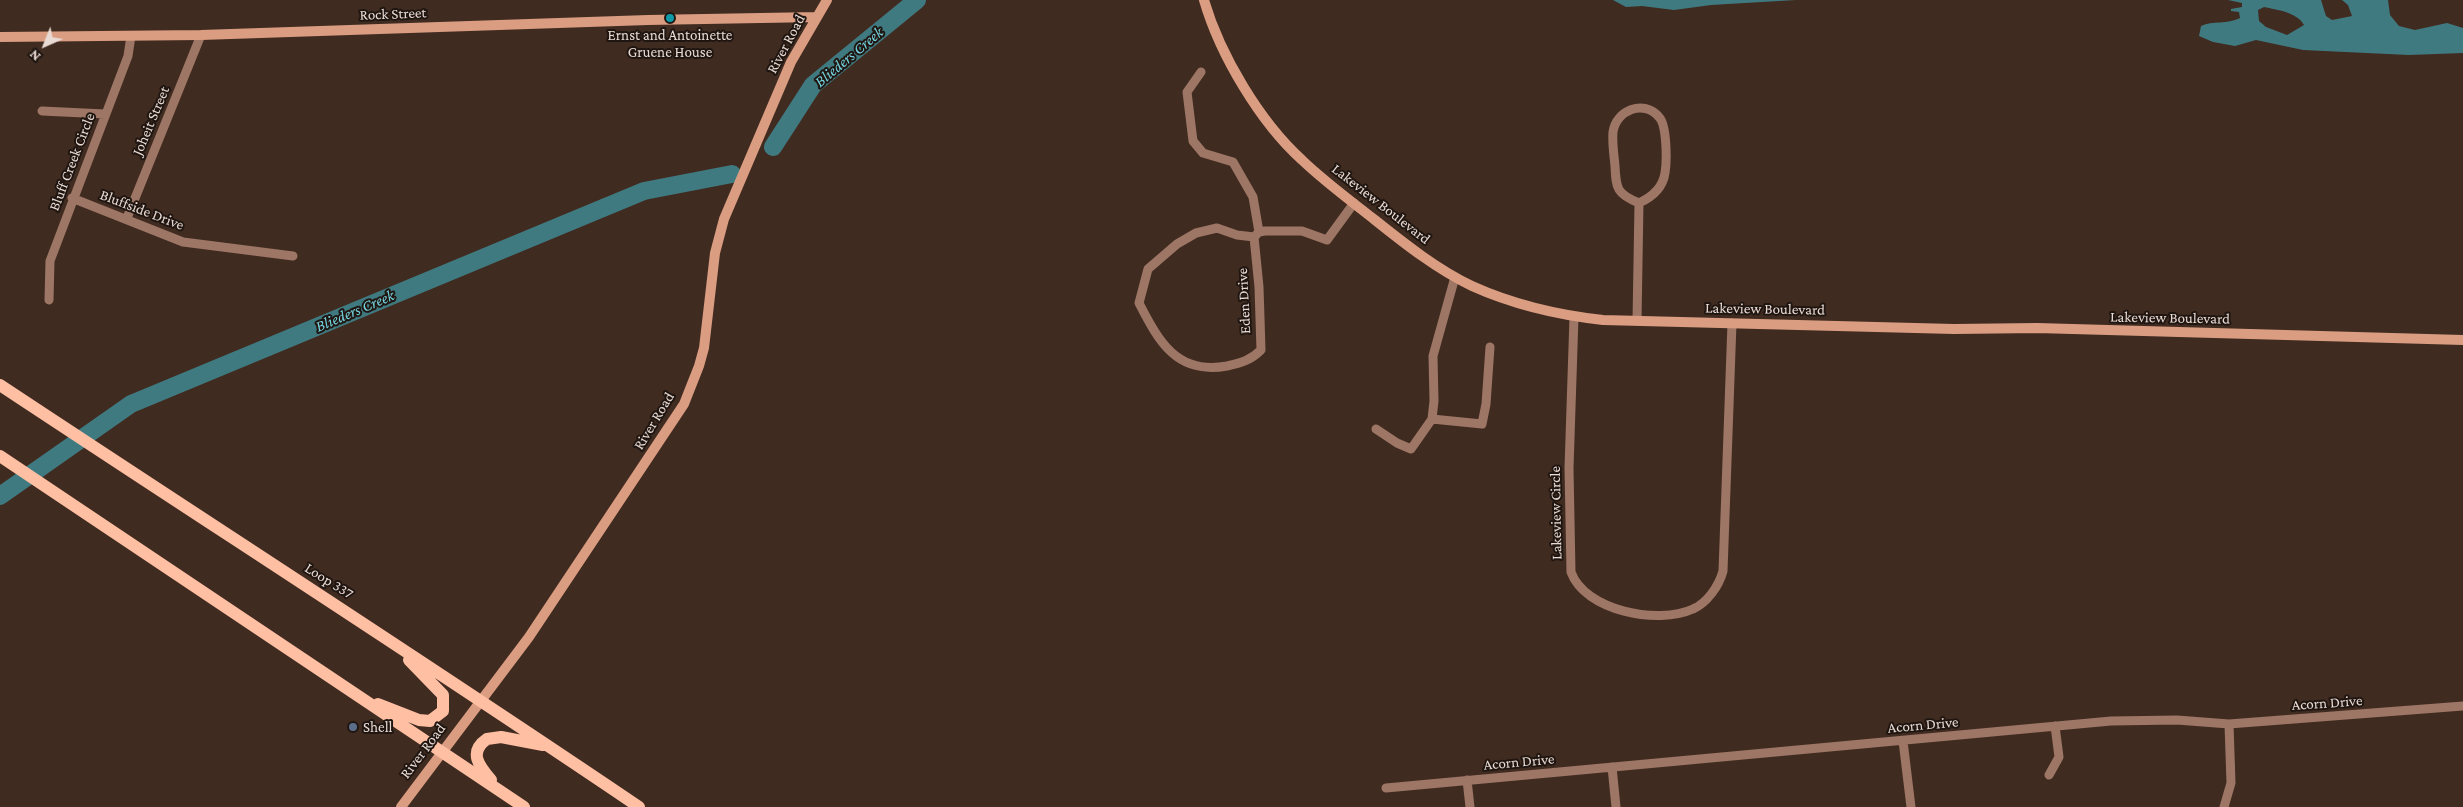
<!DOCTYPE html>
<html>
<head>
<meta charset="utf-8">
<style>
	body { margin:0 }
	#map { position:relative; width:2463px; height:807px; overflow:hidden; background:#402b20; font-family:"Crimson Pro",serif }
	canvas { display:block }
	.north { position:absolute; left:20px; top:20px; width:50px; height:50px; -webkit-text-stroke:4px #201611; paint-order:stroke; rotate:224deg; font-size:14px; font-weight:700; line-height:20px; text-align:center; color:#e9dad3 }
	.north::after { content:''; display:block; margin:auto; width:18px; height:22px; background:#e9dad3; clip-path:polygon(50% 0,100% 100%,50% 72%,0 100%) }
</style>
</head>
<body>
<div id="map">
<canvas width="2463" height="807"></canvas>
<div class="north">N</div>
</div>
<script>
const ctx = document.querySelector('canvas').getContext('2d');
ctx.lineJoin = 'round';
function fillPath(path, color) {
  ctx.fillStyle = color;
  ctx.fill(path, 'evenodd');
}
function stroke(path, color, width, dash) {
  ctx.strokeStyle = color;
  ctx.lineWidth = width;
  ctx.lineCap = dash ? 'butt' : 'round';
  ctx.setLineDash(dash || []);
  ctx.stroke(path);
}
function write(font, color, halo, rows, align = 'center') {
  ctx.font = font + ' "Crimson Pro",serif';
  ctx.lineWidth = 4;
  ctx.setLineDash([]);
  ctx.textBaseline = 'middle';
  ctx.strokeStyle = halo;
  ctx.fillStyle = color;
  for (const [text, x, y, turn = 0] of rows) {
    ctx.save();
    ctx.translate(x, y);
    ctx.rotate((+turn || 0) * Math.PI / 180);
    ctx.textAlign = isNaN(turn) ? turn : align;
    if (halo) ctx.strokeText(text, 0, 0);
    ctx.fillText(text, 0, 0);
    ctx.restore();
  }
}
const water = new Path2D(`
	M1613,0h183l-85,5 -37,5 -32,-4 -16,1z
	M2228,0h93l5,16 6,4 20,-4 -4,-11 -6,-5h46l2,15 9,11 16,4 32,-7 16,5v25l-54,2 -106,-5 -47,-10 -21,6 -22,-4 -14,-6 2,-10c12,-6 26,-1 39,-8l-1,-6 -8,-1v-2l11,-2v-4zM2264,7c13,3 33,5 40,18l-17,10 -21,-8 -7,-6 -1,-11z`);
const river = new Path2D(`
	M773,147l40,-62 104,-85
	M0,496l131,-92 513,-213 88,-17`);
const street = new Path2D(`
	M1201,72l-14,20 6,49 10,12 30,9 20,35 6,35
	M42,111l63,3
	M72,198l111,44 110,14
	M127,218l74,-183
	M1254,237l-17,-2 -20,-7 -21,5 -19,11 -29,25 -9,34c20,39 38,72 88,63 14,-3 24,-6 34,-16l-2,-63 -5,-50 5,-5 6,-1h37l25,9 27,-37
	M49,300l1,-39 78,-205 3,-20
	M1574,317l-5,151 2,104c14,39 87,53 122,37 14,-6 26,-23 30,-38l9,-248
	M1637,321l2,-118c13,-6 24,-16 26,-30 2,-12 2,-48 -6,-56 -15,-18 -43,-7 -46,15 -1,11 1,23 2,34 1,23 2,28 24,37
	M1432,419l50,5 4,-20 4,-57
	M1376,429l21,14 14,6 21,-30 2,-18 -1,-45 22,-79
	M1903,741l8,66
	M1612,767l4,40
	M2049,775l10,-18 -4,-31
	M1467,780l3,27
	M1386,788l725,-67 66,-1 52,4 234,-18
	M2224,807l7,-24 -2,-59`);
const secondary = new Path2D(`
	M1204,0c16,55 56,122 98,160 23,22 49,41 73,60 30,24 63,50 97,66 42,19 86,29 131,34l351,9 83,-1 426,12
	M0,37l201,-2 447,-15 169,-3
	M401,807l128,-170 155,-233 15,-38 5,-18 11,-95 9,-34 67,-157 36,-62`);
const primary = new Path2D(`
	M0,385c213,141 428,279 639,422
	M0,456l524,351
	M378,704l41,16 11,1 13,-10v-16l-34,-35
	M491,780c-12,-14 -23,-28 -4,-41l14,-2 42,8`);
const markers = [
	[670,18,5,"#0f9aa8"],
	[353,727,5,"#5c6f8a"]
];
const streetNames = [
	["Rock Street",393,14,-2],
	["River Road",786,44,-62],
	["Joheit Street",151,121,-67],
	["Bluff Creek Circle",72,162,-69],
	["Lakeview Boulevard",1381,204,38],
	["Bluffside Drive",142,210,21],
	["Eden Drive",1244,301,-93],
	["Lakeview Boulevard",1765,309,1],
	["Lakeview Boulevard",2170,318,1],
	["River Road",654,421,-59],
	["Lakeview Circle",1556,513,-91],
	["Loop 337",329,581,32],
	["Acorn Drive",2327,703,-4],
	["Acorn Drive",1923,725,-5],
	["River Road",423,751,-53],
	["Acorn Drive",1519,762,-5]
];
const poiNames = [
	["Ernst and Antoinette",670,35],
	["Gruene House",670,52],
	["Shell",363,727,"left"]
];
const waterNames = [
	["Blieders Creek",849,57,-40],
	["Blieders Creek",355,311,-23]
];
fillPath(water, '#407a81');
stroke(river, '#407a81', 18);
stroke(street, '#9d7665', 9);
stroke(secondary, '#da9d82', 10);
stroke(primary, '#ffbfa3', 12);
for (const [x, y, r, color] of markers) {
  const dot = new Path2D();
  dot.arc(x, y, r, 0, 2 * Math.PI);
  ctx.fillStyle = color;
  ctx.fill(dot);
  stroke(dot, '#201611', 2);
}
write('15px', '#e9dad3', '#201611', streetNames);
write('15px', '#e9dad3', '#201611', poiNames);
write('italic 16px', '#74d3df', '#201611', waterNames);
</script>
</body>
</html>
